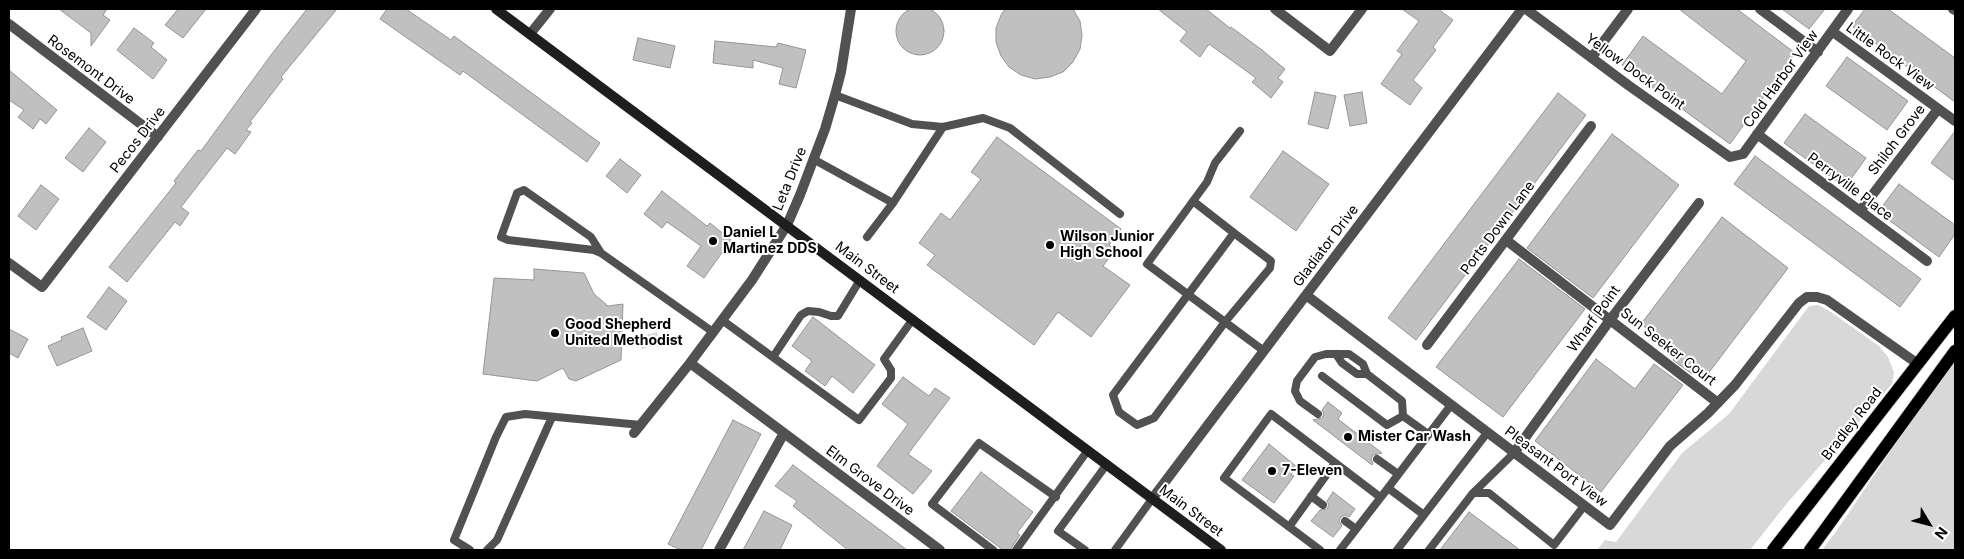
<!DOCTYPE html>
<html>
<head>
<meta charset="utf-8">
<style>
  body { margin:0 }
  #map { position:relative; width:1964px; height:559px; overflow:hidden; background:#fff; font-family:Inter,sans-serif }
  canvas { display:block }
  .frame { position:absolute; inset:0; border:10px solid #000; pointer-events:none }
  .north { position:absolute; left:1904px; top:499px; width:50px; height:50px; -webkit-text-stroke:4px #fff; paint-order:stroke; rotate:127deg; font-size:14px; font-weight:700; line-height:20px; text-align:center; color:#000 }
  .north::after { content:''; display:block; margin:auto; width:18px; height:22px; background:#000; clip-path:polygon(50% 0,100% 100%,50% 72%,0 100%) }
</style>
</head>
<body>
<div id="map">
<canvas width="1964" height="559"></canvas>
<div class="frame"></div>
<div class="north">N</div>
</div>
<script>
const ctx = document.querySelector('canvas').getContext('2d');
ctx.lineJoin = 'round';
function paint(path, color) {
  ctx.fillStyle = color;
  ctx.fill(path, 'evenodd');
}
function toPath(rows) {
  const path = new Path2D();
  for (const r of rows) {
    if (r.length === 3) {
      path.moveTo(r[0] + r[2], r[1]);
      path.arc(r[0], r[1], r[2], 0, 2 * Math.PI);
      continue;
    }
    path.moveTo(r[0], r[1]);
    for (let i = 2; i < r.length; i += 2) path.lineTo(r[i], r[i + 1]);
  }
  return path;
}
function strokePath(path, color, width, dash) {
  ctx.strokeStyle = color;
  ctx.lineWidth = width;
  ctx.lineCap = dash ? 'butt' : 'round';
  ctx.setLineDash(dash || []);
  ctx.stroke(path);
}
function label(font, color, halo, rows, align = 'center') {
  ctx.font = font + ' Inter,sans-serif';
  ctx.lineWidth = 4;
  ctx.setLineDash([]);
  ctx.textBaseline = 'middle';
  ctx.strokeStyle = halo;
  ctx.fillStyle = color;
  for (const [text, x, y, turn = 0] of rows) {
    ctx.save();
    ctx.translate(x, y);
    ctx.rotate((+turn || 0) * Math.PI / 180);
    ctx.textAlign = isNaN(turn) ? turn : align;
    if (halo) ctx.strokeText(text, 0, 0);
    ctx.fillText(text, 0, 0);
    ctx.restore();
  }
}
const green = toPath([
  [1818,305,1828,310,1879,346,1888,357,1894,372,1892,384,1788,502,1750,550,1597,550,1605,540,1616,542,1682,453,1729,414,1809,306],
  [657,332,660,343,642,349,639,337],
  [1955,356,1955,550,1822,550,1835,533]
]);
const building = toPath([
  [920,31,24],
  [59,9,107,9,103,15,110,20,91,46,91,33,59,9],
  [178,9,206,9,183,38,165,25,178,9],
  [307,9,337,9,281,77,283,79,250,122,252,123,246,130,251,132,235,154,227,148,181,207,189,213,180,226,175,222,127,282,109,267,176,183,174,181,198,150,201,151,271,55,307,9],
  [387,9,406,9,451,40,454,36,600,143,587,162,463,71,460,75,380,19,387,9],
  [1005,9,1073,9,1080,21,1082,35,1080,49,1073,62,1063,72,1050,77,1035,79,1021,75,1009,67,1001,56,996,42,996,28,1001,15,1005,9],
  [1158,9,1206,9,1230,28,1231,27,1262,50,1285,69,1278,78,1283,82,1271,98,1252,82,1256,78,1209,44,1200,57,1180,41,1187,32,1158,9],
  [1402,9,1438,9,1453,20,1433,47,1436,50,1413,80,1422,88,1410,105,1381,84,1402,54,1397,51,1419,21,1402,9],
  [1679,9,1737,9,1795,53,1730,144,1622,65,1643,36,1722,94,1746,61,1679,9],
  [1782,9,1825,9,1809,29,1782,9],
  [1865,9,1888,9,1955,58,1955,102,1852,26,1865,9],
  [134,28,154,43,151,47,167,60,153,79,117,50,134,28],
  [638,38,675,46,670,68,633,60,638,38],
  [715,41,776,47,778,43,806,50,796,88,779,84,783,68,753,60,753,68,713,63,715,41],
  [1847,57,1908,101,1887,130,1826,86,1847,57],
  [9,70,57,110,46,124,40,119,33,129,18,117,24,110,9,100,9,70],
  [1315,92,1336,96,1328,129,1308,124,1315,92],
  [1362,92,1367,123,1350,126,1344,95,1362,92],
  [1558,93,1586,115,1416,340,1388,318,1558,93],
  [1805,114,1866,158,1845,187,1784,143,1805,114],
  [89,128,106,142,83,172,65,158,89,128],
  [1955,131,1955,181,1931,163,1955,131],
  [1612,134,1679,185,1593,298,1527,248,1612,134],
  [997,137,1121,229,1109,245,1115,250,1103,266,1130,285,1091,337,1058,312,1034,345,927,265,935,255,919,243,941,213,950,220,981,179,971,172,997,137],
  [1283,151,1329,184,1296,231,1250,197,1283,151],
  [1755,156,1921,279,1900,307,1734,184,1755,156],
  [620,159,641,175,627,193,606,176,620,159],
  [1899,184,1955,225,1955,234,1939,257,1878,212,1899,184],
  [41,185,59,199,36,230,18,216,41,185],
  [662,191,707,226,710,223,731,240,704,278,687,266,701,246,667,222,662,228,644,214,662,191],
  [1722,217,1788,268,1707,375,1697,367,1692,374,1673,360,1679,353,1641,324,1722,217],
  [1519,259,1585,309,1503,417,1436,367,1519,259],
  [534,269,584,273,594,294,608,306,623,304,621,360,576,381,569,379,563,368,537,381,483,374,494,278,534,280,534,269],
  [109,287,127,301,106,330,87,317,109,287],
  [813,317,875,365,853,393,832,376,825,386,805,371,812,361,792,346,813,317],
  [83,328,92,351,57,366,48,346,62,340,61,337,83,328],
  [9,329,28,339,18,358,9,353,9,329],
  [1596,359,1635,389,1654,364,1683,385,1601,492,1535,441,1596,359],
  [903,377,929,396,935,388,950,398,908,454,932,471,913,494,877,466,908,424,882,404,903,377],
  [1328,402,1342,413,1338,419,1382,453,1373,455,1371,459,1373,463,1372,465,1313,420,1322,418,1324,414,1322,410,1328,402],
  [733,420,761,434,701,550,681,550,668,544,733,420],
  [1269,444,1297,467,1291,475,1294,476,1274,503,1242,480,1269,444],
  [793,465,907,550,848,550,793,506,797,501,775,486,793,465],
  [981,472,1033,512,1017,533,1020,535,1010,550,1003,550,951,511,981,472],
  [1333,492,1355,509,1349,517,1345,515,1341,517,1339,521,1342,526,1333,537,1311,521,1320,510,1327,509,1329,505,1327,501,1333,492],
  [764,511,792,525,780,550,743,550,764,511],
  [1469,512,1520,550,1440,550,1469,512]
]);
const service = toPath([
  [835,95,912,124,943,127,983,118,1010,128,1120,214],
  [1240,131,1215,163,1207,182,1147,264,1264,351],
  [813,159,893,203,867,237],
  [1193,201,1234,233,1271,261,1270,268,1225,322,1154,418,1137,425,1119,412,1113,395,1234,233],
  [893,203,943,127],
  [601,253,591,237,524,190,517,193,501,237,508,240,594,250,601,253,713,332],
  [722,320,859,420,891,378,891,370,884,359,913,319],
  [1336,354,1342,363,1357,374,1367,374,1402,401,1403,416],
  [773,357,801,315,808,311,819,312,831,316,838,316,860,280],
  [1322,376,1387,425,1403,416],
  [1318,414,1300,401,1295,391,1297,381,1315,357,1326,354,1349,354,1363,364,1367,374],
  [1403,416,1428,434],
  [1377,459,1398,474],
  [1388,488,1451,405],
  [1473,493,1514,453],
  [1311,496,1323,505],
  [1345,521,1356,529],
  [1289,527,1335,463],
  [470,550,454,540,496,437,506,417,525,414,641,425],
  [487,550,497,540,552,417],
  [993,550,932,504,979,443,1056,497],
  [1016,550,1088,450],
  [1085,550,1058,531,1107,464],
  [1115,550,1152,499],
  [1320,550,1224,478,1271,414,1380,497],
  [1340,550,1388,488,1424,515],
  [1397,550,1487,433],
  [1429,550,1473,493,1489,493,1554,545,1584,506]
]);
const minor = toPath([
  [1275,9,1330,51,1362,9],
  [1526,9,1628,85,1730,157,1743,154,1848,9],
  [1760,9,1818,52],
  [1953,9,1955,10],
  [9,24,158,137],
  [1833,32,1955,121],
  [530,34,550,9],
  [1592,57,1628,9],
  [1757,134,1927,261],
  [1860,211,1938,109],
  [1506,240,1718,403],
  [9,263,42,287,256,9],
  [1306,295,1610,525,1670,446,1708,413,1735,385,1799,303,1807,297,1817,297,1827,300,1918,364],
  [1427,345,1591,126],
  [690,363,784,433,719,550],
  [634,433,690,363,752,280,787,225],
  [784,433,940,550],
  [1514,453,1610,320,1699,203],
  [1152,499,1522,9]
]);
const tertiary = toPath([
  [787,225,800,195,825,129,835,95,841,72,851,9]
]);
const secondary = toPath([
  [496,9,1221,550]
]);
const primary = toPath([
  [1773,550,1955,316],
  [1810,550,1955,351]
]);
const markers = [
  [713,241,5,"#000"],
  [1050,245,5,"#000"],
  [555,333,5,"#000"],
  [1348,437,5,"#000"],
  [1272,471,5,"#000"]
];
const streetNames = [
  ["Little Rock View",1890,57,36],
  ["Rosemont Drive",91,70,37],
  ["Yellow Dock Point",1635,72,36],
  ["Cold Harbor View",1781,79,-54],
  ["Pecos Drive",138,140,-52],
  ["Shiloh Grove",1897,140,-53],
  ["Leta Drive",790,179,-68],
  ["Perryville Place",1850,187,37],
  ["Ports Down Lane",1498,228,-53],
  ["Gladiator Drive",1326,246,-53],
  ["Main Street",867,268,37],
  ["Wharf Point",1594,319,-54],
  ["Sun Seeker Court",1668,347,38],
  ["Bradley Road",1852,424,-52],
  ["Pleasant Port View",1556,467,37],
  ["Elm Grove Drive",870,481,37],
  ["Main Street",1191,511,37]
];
const poiNames = [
  ["Daniel L",723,233],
  ["Martinez DDS",723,249],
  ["Wilson Junior",1060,237],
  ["High School",1060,253],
  ["Good Shepherd",565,325],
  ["United Methodist",565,341],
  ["Mister Car Wash",1358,437],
  ["7-Eleven",1282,471]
];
paint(green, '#d8d8d8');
paint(building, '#c0c0c0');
strokePath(building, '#959595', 1);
strokePath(primary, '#dbdbdb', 14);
strokePath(service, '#515151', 8);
strokePath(minor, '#515151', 10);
strokePath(tertiary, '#515151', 10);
strokePath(secondary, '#1e1e1e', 10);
strokePath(primary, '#000', 12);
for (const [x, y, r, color] of markers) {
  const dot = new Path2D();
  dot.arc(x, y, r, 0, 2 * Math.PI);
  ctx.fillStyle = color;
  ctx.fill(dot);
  strokePath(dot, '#fff', 2);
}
label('14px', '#000', '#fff', streetNames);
label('bold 14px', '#000', '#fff', poiNames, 'left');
</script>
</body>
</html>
